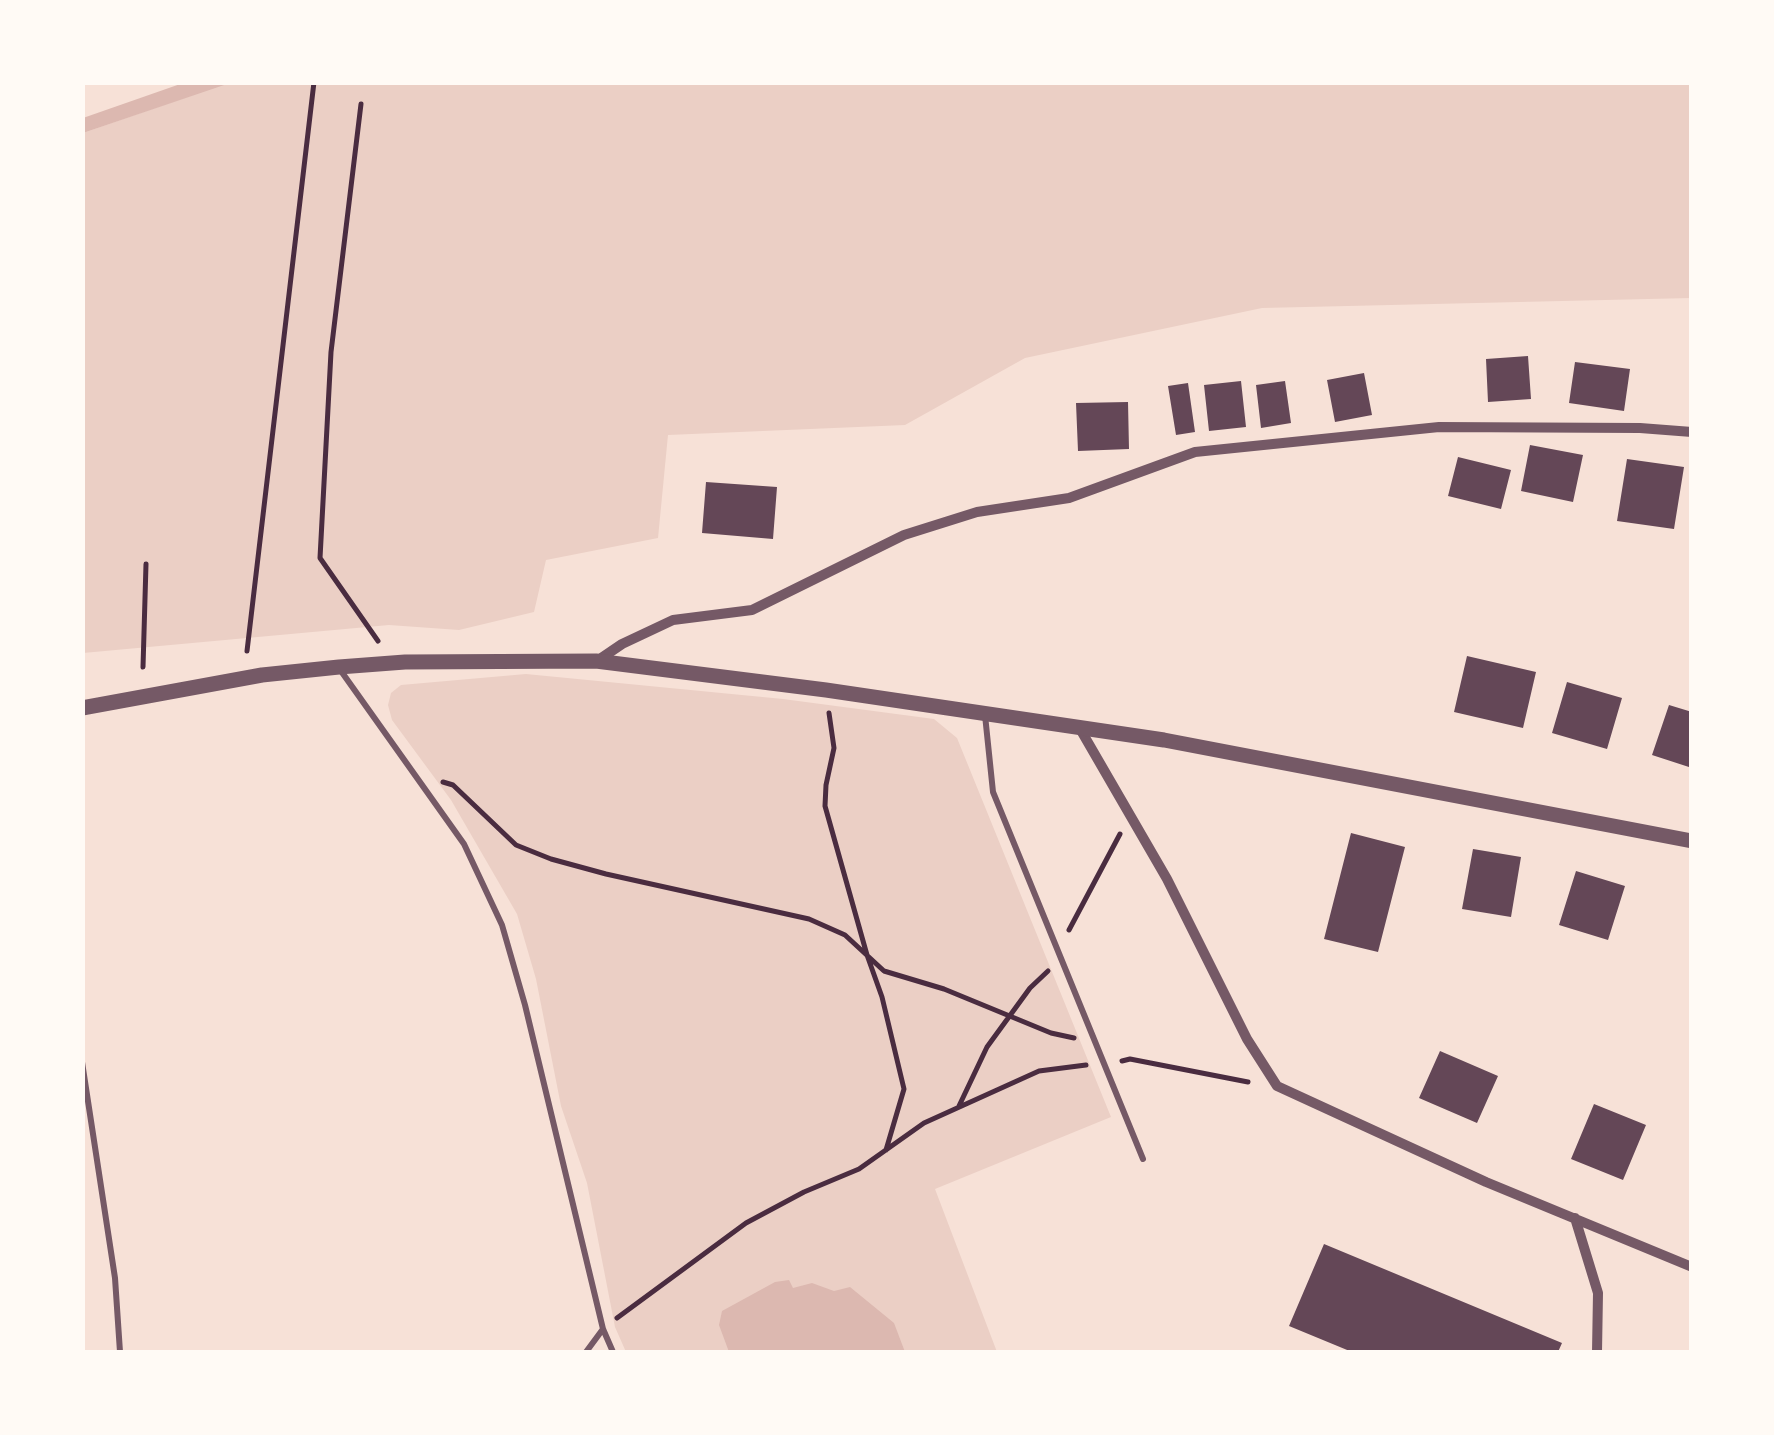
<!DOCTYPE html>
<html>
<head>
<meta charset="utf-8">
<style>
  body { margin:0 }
  #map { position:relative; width:1774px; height:1435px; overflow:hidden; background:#f7e1d7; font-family:"PT Sans Narrow",sans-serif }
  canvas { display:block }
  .frame { position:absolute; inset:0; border:85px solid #fffaf5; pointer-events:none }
</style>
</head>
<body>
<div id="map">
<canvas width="1774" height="1435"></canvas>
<div class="frame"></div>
</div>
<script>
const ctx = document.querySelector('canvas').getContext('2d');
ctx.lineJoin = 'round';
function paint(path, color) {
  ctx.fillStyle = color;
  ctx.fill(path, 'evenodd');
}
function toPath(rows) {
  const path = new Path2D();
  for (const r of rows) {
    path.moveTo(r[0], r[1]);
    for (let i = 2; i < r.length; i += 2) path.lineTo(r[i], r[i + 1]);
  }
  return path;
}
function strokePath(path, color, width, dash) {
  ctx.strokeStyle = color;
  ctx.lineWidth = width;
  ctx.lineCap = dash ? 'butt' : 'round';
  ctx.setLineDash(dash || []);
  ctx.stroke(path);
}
const green = toPath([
  [230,82,1691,83,1691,298,1262,308,1025,358,905,425,668,435,658,538,546,560,534,612,459,630,389,625,83,653,83,133],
  [526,674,783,699,934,719,957,738,1111,1117,935,1189,997,1352,626,1352,615,1327,587,1183,561,1106,536,979,517,914,451,800,392,720,388,705,391,693,401,685]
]);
const water = toPath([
  [186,82,230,83,83,133,83,118],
  [789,1280,793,1288,812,1283,834,1291,850,1287,894,1323,905,1352,729,1352,719,1325,722,1311,775,1282]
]);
const building = toPath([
  [1528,356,1531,399,1488,402,1486,359],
  [1575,362,1630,369,1624,411,1569,403],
  [1364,373,1372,415,1335,422,1327,380],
  [1241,381,1246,427,1209,431,1204,385],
  [1285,381,1291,423,1261,428,1256,385],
  [1188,383,1195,432,1176,435,1168,386],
  [1128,402,1129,449,1078,451,1076,403],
  [1530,445,1583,455,1573,502,1521,491],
  [1458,457,1511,470,1501,509,1448,496],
  [1627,459,1684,467,1674,529,1617,521],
  [706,482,777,487,773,539,702,533],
  [1467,656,1536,672,1523,728,1454,712],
  [1567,682,1622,698,1607,749,1552,733],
  [1669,705,1692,712,1692,768,1652,755],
  [1351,833,1405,847,1378,952,1324,939],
  [1473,849,1521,857,1511,917,1462,909],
  [1576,871,1625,886,1608,940,1559,925],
  [1440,1051,1498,1076,1477,1123,1419,1098],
  [1594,1104,1646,1125,1623,1180,1571,1159],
  [1324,1244,1562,1343,1558,1352,1352,1352,1289,1326]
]);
const path = toPath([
  [361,104,331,352,320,558,378,641],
  [247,651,314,82],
  [143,667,146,564],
  [829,713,834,748,826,785,825,806,867,955,882,997,904,1089,886,1150],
  [443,782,453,785,516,845,551,859,606,874,809,919,845,935,884,971,944,989,1051,1033,1074,1038],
  [1069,930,1120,834],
  [1122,1061,1130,1059,1248,1082],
  [959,1106,987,1047,1030,988,1048,971],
  [617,1318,746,1223,804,1192,859,1169,924,1123,1039,1071,1086,1065]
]);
const service = toPath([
  [341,671,464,844,502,925,525,1005,603,1329,613,1352],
  [985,715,993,792,1143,1159],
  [82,1062,115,1278,120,1352],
  [586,1352,603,1329]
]);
const minor = toPath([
  [597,661,622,644,673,620,752,610,904,535,977,512,1069,498,1195,452,1439,427,1640,428,1692,432],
  [1079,727,1167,879,1247,1039,1277,1086,1486,1182,1692,1267],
  [1575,1218,1598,1293,1597,1352]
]);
const tertiary = toPath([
  [82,708,262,675,339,667,405,662,596,661,826,690,1164,740,1692,841]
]);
paint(green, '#ebcfc5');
paint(water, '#dcb8b0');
paint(building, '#644757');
strokePath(path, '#4a2c40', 5);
strokePath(service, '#755966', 6);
strokePath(minor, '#755966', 10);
strokePath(tertiary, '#755966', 15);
</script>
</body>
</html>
